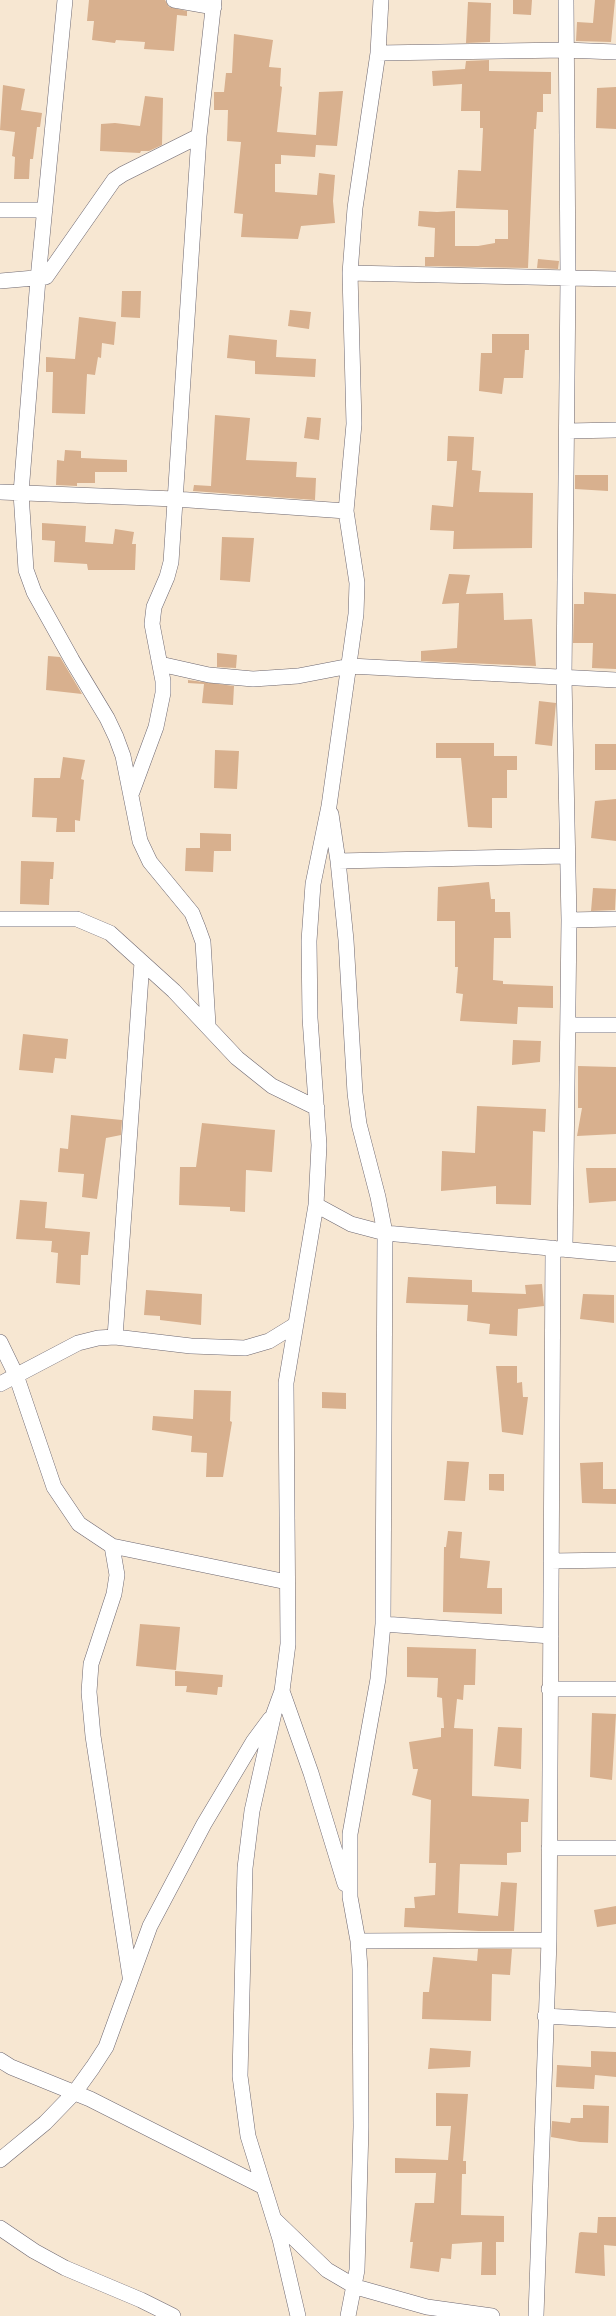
<!DOCTYPE html>
<html>
<head>
<meta charset="utf-8">
<style>
  body { margin:0 }
  canvas { display:block; background:#f7e7d2 }
</style>
</head>
<body>
<canvas width="616" height="2316"></canvas>
<script>
const ctx = document.querySelector('canvas').getContext('2d');
ctx.lineJoin = 'round';
function paint(path, color) {
  ctx.fillStyle = color;
  ctx.fill(path, 'evenodd');
}
function toPath(rows) {
  const path = new Path2D();
  for (const r of rows) {
    path.moveTo(r[0], r[1]);
    for (let i = 2; i < r.length; i += 2) path.lineTo(r[i], r[i + 1]);
  }
  return path;
}
function strokePath(path, color, width, dash) {
  ctx.strokeStyle = color;
  ctx.lineWidth = width;
  ctx.lineCap = dash ? 'butt' : 'round';
  ctx.setLineDash(dash || []);
  ctx.stroke(path);
}
const building = toPath([
  [89,0,165,0,169,7,187,11,187,16,177,15,174,51,144,49,145,42,116,40,115,43,92,40,94,21,87,21],
  [513,0,532,0,531,15,513,14],
  [595,0,615,0,611,42,576,41,577,22,593,23],
  [468,2,491,3,490,42,466,43],
  [234,34,273,40,269,67,281,68,280,86,282,87,277,132,316,135,319,92,343,91,337,146,316,145,315,157,281,155,281,164,275,164,275,192,317,195,319,173,335,175,333,201,335,223,301,226,298,239,241,237,243,214,234,213,241,142,227,141,228,110,214,110,214,92,224,92,226,73,232,73],
  [489,60,489,71,551,72,551,94,543,94,543,112,537,112,536,129,534,129,528,268,425,266,425,257,434,257,435,228,418,226,419,211,437,212,455,211,455,246,478,246,495,243,495,239,508,239,508,210,456,208,458,170,481,171,483,128,480,128,480,111,461,111,462,84,433,86,432,71,465,69,466,61],
  [3,85,25,89,21,110,42,113,40,127,37,127,33,159,30,159,29,179,14,179,15,157,12,156,15,132,0,130],
  [616,87,616,129,596,128,597,88],
  [145,96,163,98,162,145,149,151,141,151,140,153,100,151,101,124,115,123,140,126],
  [538,259,559,261,558,269,537,268],
  [122,291,141,291,140,318,121,317],
  [290,310,311,312,309,329,288,326],
  [79,317,116,322,114,345,102,343,101,358,98,357,95,375,87,374,85,414,52,413,53,372,46,372,46,357,75,359],
  [492,334,529,334,529,350,525,350,523,378,504,378,502,394,479,391,481,353,492,353],
  [229,335,277,340,276,357,316,359,315,377,255,374,255,361,227,358],
  [215,415,250,418,246,460,297,462,296,477,316,478,315,500,193,491,194,485,211,486],
  [307,417,321,418,319,440,304,438],
  [448,436,474,437,472,470,481,471,479,492,533,493,532,548,453,549,454,531,430,530,432,505,453,507,457,461,447,461],
  [65,450,81,451,81,458,127,460,127,472,95,472,95,483,77,483,77,486,56,485,57,460,64,461],
  [575,475,608,475,608,491,575,489],
  [42,523,86,526,85,542,113,544,115,529,134,532,132,544,136,544,135,570,88,570,87,564,54,562,55,541,42,540],
  [222,537,254,538,250,582,220,580],
  [449,574,470,575,466,594,503,593,504,620,532,619,536,666,421,661,421,651,457,648,459,603,442,604],
  [584,592,616,594,616,669,592,668,593,643,573,643,574,604,584,604],
  [217,653,237,655,236,668,217,667],
  [48,656,60,657,82,694,46,690],
  [188,680,234,686,233,705,202,703,204,684,188,683],
  [539,701,556,703,552,746,535,744],
  [436,743,494,743,494,756,517,756,517,770,507,770,507,798,492,798,492,828,468,827,461,758,436,758],
  [595,744,616,744,616,770,595,770],
  [215,750,239,751,237,789,214,788],
  [63,757,85,760,81,779,84,780,80,821,75,820,75,832,56,832,57,818,32,817,34,778,60,778],
  [616,799,616,841,591,838,595,801],
  [200,833,231,834,231,851,214,851,213,872,185,871,186,848,200,848],
  [21,861,54,862,53,879,50,879,49,905,20,904],
  [489,882,491,899,495,899,495,912,510,912,511,938,494,938,493,980,503,981,503,984,553,986,553,1008,518,1007,517,1024,460,1021,463,994,456,993,458,967,455,967,455,921,437,921,438,887],
  [593,888,616,889,615,910,591,911],
  [23,1034,68,1039,66,1059,55,1058,53,1073,19,1070],
  [513,1040,541,1041,540,1062,512,1065],
  [578,1066,616,1067,616,1134,577,1136,582,1108,578,1108],
  [477,1106,546,1109,545,1132,533,1131,531,1205,496,1204,496,1186,441,1191,442,1151,475,1153],
  [71,1115,122,1120,121,1135,106,1138,97,1199,82,1197,84,1174,58,1172,60,1148,68,1149],
  [202,1123,275,1130,272,1172,246,1170,245,1212,230,1211,230,1207,179,1205,180,1167,196,1167],
  [586,1168,616,1168,616,1201,589,1203],
  [20,1200,47,1202,45,1228,90,1232,88,1255,81,1255,80,1285,56,1283,58,1253,51,1252,52,1241,16,1239],
  [408,1277,472,1280,472,1292,526,1294,525,1285,542,1284,544,1306,518,1309,517,1336,489,1334,490,1324,467,1321,468,1305,406,1303],
  [146,1290,202,1294,201,1325,160,1320,160,1316,144,1315],
  [583,1294,614,1295,614,1323,580,1319],
  [496,1366,517,1366,517,1383,522,1382,523,1397,528,1397,523,1435,502,1432],
  [194,1390,231,1391,230,1421,232,1422,223,1477,206,1477,207,1453,191,1452,192,1436,152,1430,153,1416,193,1419],
  [322,1392,346,1393,346,1409,322,1408],
  [447,1461,469,1462,465,1501,444,1500],
  [603,1462,603,1489,616,1489,616,1504,582,1503,580,1463],
  [489,1474,504,1474,504,1491,489,1490],
  [448,1531,462,1532,460,1558,490,1561,487,1588,502,1588,502,1614,443,1612,444,1547,446,1547],
  [140,1624,180,1627,176,1670,136,1666],
  [407,1647,476,1649,475,1685,464,1685,463,1700,457,1699,454,1728,473,1729,472,1796,529,1799,528,1822,521,1822,521,1852,507,1853,507,1865,460,1864,458,1913,498,1916,501,1882,517,1883,514,1931,479,1931,404,1927,405,1908,415,1908,414,1897,435,1895,436,1863,429,1863,431,1800,412,1795,418,1769,413,1769,409,1742,441,1737,441,1728,444,1728,442,1698,437,1697,438,1678,407,1677],
  [175,1671,223,1675,222,1687,218,1687,217,1695,186,1692,187,1686,175,1686],
  [592,1713,616,1714,612,1780,590,1777],
  [498,1727,522,1728,521,1769,494,1766],
  [616,1906,616,1924,597,1927,594,1910],
  [478,1949,512,1949,510,1975,492,1974,491,2021,422,2019,423,1992,429,1992,433,1957,477,1961],
  [430,2048,471,2051,470,2067,428,2069],
  [591,2051,616,2052,616,2077,595,2075,594,2089,556,2087,557,2065,591,2067],
  [436,2093,468,2094,463,2161,466,2161,466,2174,462,2174,461,2215,504,2216,504,2242,496,2242,496,2275,481,2275,482,2242,452,2244,451,2259,441,2258,439,2272,410,2268,413,2242,410,2242,415,2203,434,2203,436,2173,395,2173,395,2158,448,2160,451,2126,436,2126],
  [583,2105,609,2106,608,2143,580,2142,551,2137,552,2121,570,2123,571,2118,583,2118],
  [598,2217,616,2217,616,2246,604,2245,605,2276,575,2273,579,2233,581,2232,597,2233]
]);
const street = toPath([
  [65,0,38,279,21,493,26,570,34,592,72,660,107,718,116,737,123,756,140,841,150,862,192,913,198,928,203,942,208,1025],
  [174,0,214,7],
  [378,53,565,50,616,52],
  [0,210,45,210],
  [350,273,616,279],
  [0,281,46,277,114,180,123,174,199,136],
  [568,431,616,430],
  [0,492,175,499,346,511],
  [160,664,209,675,253,679,298,676,350,666,616,680],
  [132,792,156,727,163,693,163,681,152,624,154,607,167,577,171,562,199,136,214,0],
  [331,814,338,861,346,940,355,1093,359,1124,378,1197,385,1233,383,1624,378,1679,350,1834,350,1897,358,1941,360,1969,361,2127,357,2270,348,2316],
  [338,861,566,856],
  [0,919,77,919,110,933,174,991,237,1058,272,1086,317,1108],
  [569,920,616,919],
  [568,1025,616,1025],
  [316,1205,351,1224,385,1233,616,1254],
  [565,1248,569,920,564,678,568,277,566,0],
  [115,1337,142,962],
  [0,1342,16,1375,54,1487,79,1524,112,1546,287,1582],
  [0,1384,78,1343,98,1338,115,1337,191,1346,245,1348,269,1341,295,1325],
  [112,1546,117,1575,114,1594,91,1664,89,1692,93,1736,130,1976],
  [551,1561,616,1560],
  [383,1624,551,1636],
  [549,1689,616,1689],
  [282,1691,311,1773,345,1884],
  [549,1848,616,1848],
  [358,1941,549,1940],
  [545,2016,616,2020],
  [0,2060,11,2067,90,2099,264,2187],
  [0,2160,45,2123,75,2092,93,2067,106,2047,150,1926,204,1824,253,1742,270,1719],
  [275,2220,327,2270,356,2287,427,2307,492,2316],
  [0,2228,34,2251,65,2268,141,2300,173,2316],
  [298,2316,280,2239,248,2136,240,2076,245,1868,252,1811,274,1713,282,1691,288,1644,286,1383,316,1205,319,1145,310,1018,309,941,313,884,329,806,356,614,357,583,346,511,354,424,350,273,355,208,378,53,381,0],
  [536,2316,549,1940,553,1248]
]);
paint(building, '#d8b08e');
strokePath(street, '#6d6770', 16);
strokePath(street, '#fff', 15);
</script>
</body>
</html>
